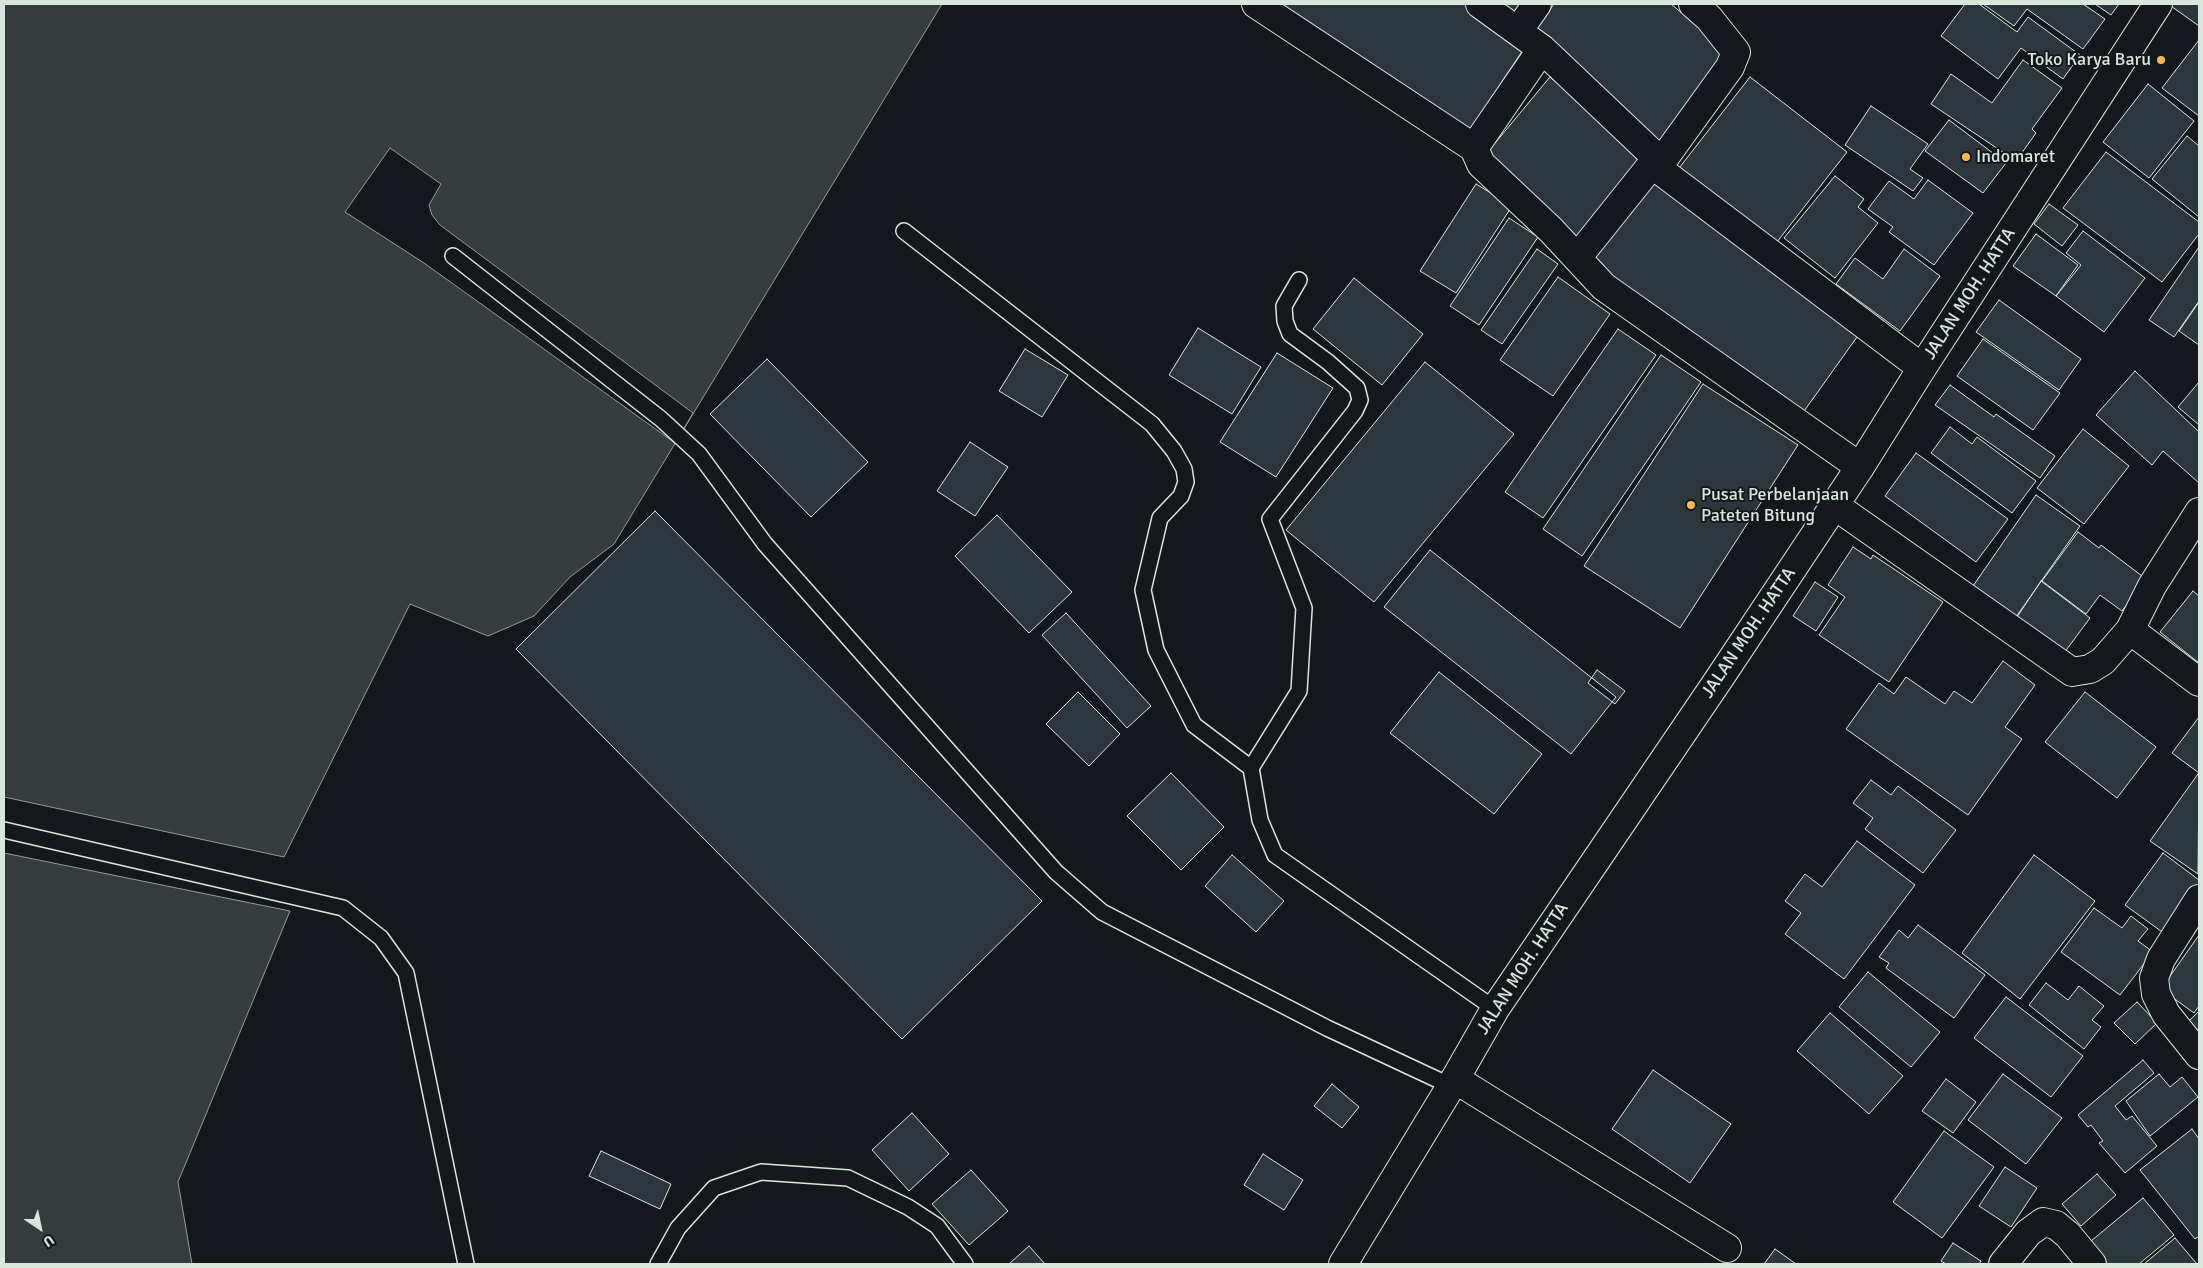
<!DOCTYPE html>
<html>
<head>
<meta charset="utf-8">
<style>
  body { margin:0 }
  #map { position:relative; width:2203px; height:1268px; overflow:hidden; background:#14181c; font-family:Signika,sans-serif }
  canvas { display:block }
  .frame { position:absolute; inset:0; border:5px solid #d8e6dc; pointer-events:none }
  .north { position:absolute; left:15px; top:1203px; width:50px; height:50px; -webkit-text-stroke:4px #14181c; paint-order:stroke; rotate:146deg; font-size:14px; font-weight:700; line-height:20px; text-align:center; color:#d8e6dc }
  .north::after { content:''; display:block; margin:auto; width:18px; height:22px; background:#d8e6dc; clip-path:polygon(50% 0,100% 100%,50% 72%,0 100%) }
</style>
</head>
<body>
<div id="map">
<canvas width="2203" height="1268"></canvas>
<div class="frame"></div>
<div class="north">U</div>
</div>
<script>
const ctx = document.querySelector('canvas').getContext('2d');
ctx.lineJoin = 'round';
function paint(path, color) {
  ctx.fillStyle = color;
  ctx.fill(path, 'evenodd');
}
function toPath(rows) {
  const path = new Path2D();
  for (const r of rows) {
    path.moveTo(r[0], r[1]);
    for (let i = 2; i < r.length; i += 2) path.lineTo(r[i], r[i + 1]);
  }
  return path;
}
function strokePath(path, color, width, dash) {
  ctx.strokeStyle = color;
  ctx.lineWidth = width;
  ctx.lineCap = dash ? 'butt' : 'round';
  ctx.setLineDash(dash || []);
  ctx.stroke(path);
}
function label(font, color, halo, rows, align = 'center') {
  ctx.font = font + ' Signika,sans-serif';
  ctx.lineWidth = 4;
  ctx.setLineDash([]);
  ctx.textBaseline = 'middle';
  ctx.strokeStyle = halo;
  ctx.fillStyle = color;
  for (const [text, x, y, turn = 0] of rows) {
    ctx.save();
    ctx.translate(x, y);
    ctx.rotate((+turn || 0) * Math.PI / 180);
    ctx.textAlign = isNaN(turn) ? turn : align;
    if (halo) ctx.strokeText(text, 0, 0);
    ctx.fillText(text, 0, 0);
    ctx.restore();
  }
}
const water = toPath([
  [4,4,942,4,614,544,570,577,534,616,488,636,410,604,284,857,4,797,4,4],
  [4,853,290,911,178,1182,192,1264,4,1264,4,853]
]);
const pier = toPath([
  [390,148,441,184,429,205,432,215,440,225,693,413,675,443,424,263,345,212,390,148]
]);
const building = toPath([
  [1265,4,1467,4,1527,44,1465,137,1265,4],
  [1504,4,1526,4,1518,14,1504,4],
  [1554,4,1671,4,1731,54,1659,152,1535,30,1554,4],
  [1965,4,1979,4,2017,32,2028,17,2080,55,2063,79,2021,48,1998,79,1941,36,1965,4],
  [1983,4,2083,4,2105,19,2083,49,2027,9,2014,26,1983,4],
  [2095,4,2119,4,2111,15,2095,4],
  [2168,4,2199,4,2199,26,2168,4],
  [2199,40,2199,116,2162,88,2199,40],
  [2023,60,2062,88,2032,129,2036,133,2016,161,1931,104,1951,74,1992,103,2023,60],
  [1550,77,1652,159,1583,242,1481,160,1550,77],
  [1750,77,1847,152,1773,247,1676,172,1750,77],
  [2148,84,2194,121,2149,178,2103,142,2148,84],
  [1871,106,1928,144,1910,169,1923,178,1913,191,1845,145,1871,106],
  [1949,120,2006,163,1983,193,1925,151,1949,120],
  [2187,136,2199,146,2199,217,2152,179,2187,136],
  [2106,152,2199,222,2199,234,2162,282,2063,208,2106,152],
  [1835,176,1864,199,1858,207,1878,223,1835,278,1784,238,1835,176],
  [1648,177,1862,330,1802,414,1589,260,1648,177],
  [1928,180,1973,213,1934,265,1889,232,1893,227,1868,209,1889,181,1914,199,1928,180],
  [1476,184,1512,206,1456,293,1420,271,1476,184],
  [2049,204,2078,225,2062,246,2034,224,2049,204],
  [1509,218,1538,237,1479,325,1450,306,1509,218],
  [2083,231,2145,278,2104,332,2056,296,2081,265,2066,253,2083,231],
  [2036,234,2078,265,2056,296,2013,266,2036,234],
  [2199,247,2199,301,2174,337,2149,320,2199,247],
  [1537,249,1558,264,1502,344,1481,330,1537,249],
  [1904,249,1940,276,1900,331,1836,284,1855,258,1883,279,1904,249],
  [1558,277,1610,314,1553,396,1500,360,1558,277],
  [1354,278,1423,334,1382,385,1313,329,1354,278],
  [1999,300,2081,359,2059,390,1976,332,1999,300],
  [2199,302,2199,345,2179,331,2199,302],
  [1198,328,1261,367,1232,414,1169,375,1198,328],
  [1618,329,1656,355,1543,518,1505,492,1618,329],
  [1983,339,2060,393,2033,430,1957,376,1983,339],
  [1025,349,1068,375,1042,417,999,391,1025,349],
  [1277,353,1333,388,1276,477,1220,442,1277,353],
  [1661,355,1701,382,1582,556,1543,529,1661,355],
  [767,359,868,462,811,517,710,414,767,359],
  [1425,362,1514,434,1374,602,1286,530,1425,362],
  [2135,371,2199,432,2199,483,2163,451,2152,465,2096,415,2135,371],
  [2199,382,2199,425,2178,407,2199,382],
  [1703,384,1798,445,1680,628,1584,566,1703,384],
  [1950,385,1994,417,1996,414,2055,456,2040,478,1935,405,1950,385],
  [1950,427,1972,444,1977,437,2036,481,2012,513,1931,453,1950,427],
  [2083,429,2129,466,2084,524,2037,488,2083,429],
  [970,442,1008,467,975,516,937,491,970,442],
  [1916,453,2008,519,1976,562,1885,496,1916,453],
  [2036,495,2080,526,2016,617,1973,586,2036,495],
  [655,511,1042,901,902,1039,516,649,655,511],
  [997,515,1072,592,1029,633,955,556,997,515],
  [2078,532,2099,548,2101,545,2146,579,2122,611,2100,595,2086,614,2042,581,2078,532],
  [1853,547,1871,559,1873,555,1943,602,1889,682,1819,635,1845,597,1828,585,1853,547],
  [1430,550,1616,697,1571,754,1384,607,1430,550],
  [2041,581,2090,618,2064,653,2017,617,2041,581],
  [1815,582,1838,597,1816,631,1793,616,1815,582],
  [2193,591,2199,596,2199,663,2160,632,2193,591],
  [1066,613,1151,706,1127,728,1042,635,1066,613],
  [2003,661,2035,685,2005,727,2022,739,1968,815,1846,729,1879,683,1894,694,1906,677,1945,704,1954,691,1972,703,2003,661],
  [1597,670,1625,691,1615,704,1588,683,1597,670],
  [1439,672,1542,754,1494,814,1390,733,1439,672],
  [1078,692,1120,734,1089,766,1046,724,1078,692],
  [2085,692,2156,747,2117,798,2045,742,2085,692],
  [2199,717,2199,773,2172,753,2199,717],
  [1171,773,1224,827,1181,870,1127,816,1171,773],
  [2198,774,2199,775,2198,874,2150,841,2198,774],
  [1871,780,1891,795,1898,786,1956,830,1923,873,1865,829,1873,818,1853,803,1871,780],
  [1857,841,1915,885,1844,979,1785,934,1801,913,1785,901,1805,874,1822,887,1857,841],
  [2163,853,2199,880,2199,886,2165,934,2125,905,2163,853],
  [1232,855,1284,901,1256,932,1205,886,1232,855],
  [2034,855,2095,901,2020,999,1962,953,2034,855],
  [2094,908,2122,928,2131,916,2148,929,2138,941,2153,952,2120,995,2061,952,2094,908],
  [1918,925,1985,975,1954,1018,1886,968,1889,963,1879,957,1899,930,1908,938,1918,925],
  [2199,935,2199,1006,2194,1013,2161,989,2199,935],
  [1868,972,1940,1032,1911,1067,1839,1007,1868,972],
  [2046,983,2068,1000,2079,986,2104,1006,2092,1020,2101,1027,2084,1049,2029,1005,2046,983],
  [2006,997,2083,1056,2051,1097,1974,1038,2006,997],
  [2137,1002,2157,1023,2135,1044,2114,1023,2137,1002],
  [2199,1011,2199,1039,2186,1024,2199,1011],
  [1830,1013,1903,1076,1869,1114,1797,1051,1830,1013],
  [2143,1060,2154,1073,2115,1106,2126,1120,2132,1116,2157,1146,2125,1173,2099,1143,2103,1141,2091,1125,2088,1127,2078,1115,2143,1060],
  [1653,1070,1731,1124,1690,1183,1612,1129,1653,1070],
  [2003,1074,2062,1118,2026,1164,1968,1120,2003,1074],
  [2159,1074,2170,1087,2182,1077,2198,1097,2150,1136,2126,1101,2159,1074],
  [1946,1079,1976,1102,1953,1133,1922,1111,1946,1079],
  [1332,1084,1359,1107,1342,1128,1314,1106,1332,1084],
  [912,1113,949,1154,909,1191,872,1150,912,1113],
  [2192,1129,2199,1139,2199,1236,2195,1239,2140,1170,2192,1129],
  [1944,1131,1994,1167,1942,1238,1893,1202,1944,1131],
  [601,1151,671,1184,660,1209,589,1176,601,1151],
  [1263,1154,1303,1180,1284,1210,1244,1185,1263,1154],
  [2005,1167,2037,1188,2011,1227,1979,1206,2005,1167],
  [971,1170,1008,1211,969,1245,932,1204,971,1170],
  [2097,1174,2116,1195,2081,1226,2062,1204,2097,1174],
  [2143,1198,2174,1235,2139,1264,2100,1264,2085,1246,2143,1198],
  [2175,1238,2197,1264,2144,1264,2175,1238],
  [1953,1243,1981,1261,1979,1264,1946,1264,1941,1261,1953,1243],
  [1029,1246,1045,1264,1009,1264,1029,1246],
  [1775,1249,1796,1264,1764,1264,1775,1249]
]);
const lane = toPath([
  [904,231,1152,424,1174,451,1184,469,1186,482,1181,496,1160,518,1143,590,1156,650,1194,725,1251,768],
  [453,256,661,419,699,454,765,544,1056,872,1102,912,1327,1028,1451,1086],
  [1299,280,1284,306,1285,321,1290,334,1328,362,1357,388,1360,400,1355,411,1270,519,1304,608,1299,691,1251,768,1260,820,1275,855,1495,1009],
  [4,830,343,908,381,938,406,973,466,1264],
  [658,1264,678,1228,714,1188,761,1172,848,1178,908,1207,937,1226,965,1264]
]);
const street = toPath([
  [1256,4,1474,148,1481,164,1551,230,1604,287,1860,467],
  [1480,4,1542,49,1657,158,1657,168],
  [1518,31,1537,4],
  [1474,148,1542,49],
  [1657,168,1922,368],
  [1657,168,1730,67,1736,52,1709,18,1693,4],
  [1577,258,1657,158],
  [1834,505,2072,672,2090,669,2103,661,2130,630,2199,682],
  [2130,630,2152,586,2199,512],
  [2199,899,2161,959,2154,978,2156,994,2166,1014,2199,1055],
  [1455,1079,1727,1248],
  [2003,1264,2028,1233,2043,1222,2056,1225,2068,1235,2092,1264]
]);
const highway = toPath([
  [1343,1264,1451,1086,1495,1009,1719,679,1860,467,1922,368,2158,4]
]);
const markers = [
  [2161,60,5,"#ffb74d"],
  [1966,157,5,"#ffb74d"],
  [1691,505,5,"#ffb74d"]
];
const poiNames = [
  ["Toko Karya Baru",2151,60,"right"],
  ["Indomaret",1976,157],
  ["Pusat Perbelanjaan",1701,495],
  ["Pateten Bitung",1701,516]
];
const streetNames = [
  ["JALAN MOH. HATTA",1970,294,-57],
  ["JALAN MOH. HATTA",1749,633,-56],
  ["JALAN MOH. HATTA",1523,969,-57]
];
paint(water, '#363b3e');
strokePath(water, '#939e99', 1);
paint(pier, '#14181c');
strokePath(pier, '#939e99', 1);
paint(building, '#2c363c');
strokePath(building, '#d8e6dc', 1);
strokePath(lane, '#d8e6dc', 18);
strokePath(street, '#d8e6dc', 30);
strokePath(highway, '#d8e6dc', 30);
strokePath(lane, '#14181c', 15);
strokePath(street, '#14181c', 28);
strokePath(highway, '#14181c', 28);
for (const [x, y, r, color] of markers) {
  const dot = new Path2D();
  dot.arc(x, y, r, 0, 2 * Math.PI);
  ctx.fillStyle = color;
  ctx.fill(dot);
  strokePath(dot, '#14181c', 2);
}
label('18px', '#d8e6dc', '#14181c', poiNames, 'left');
label('18px', '#d8e6dc', '#14181c', streetNames);
</script>
</body>
</html>
